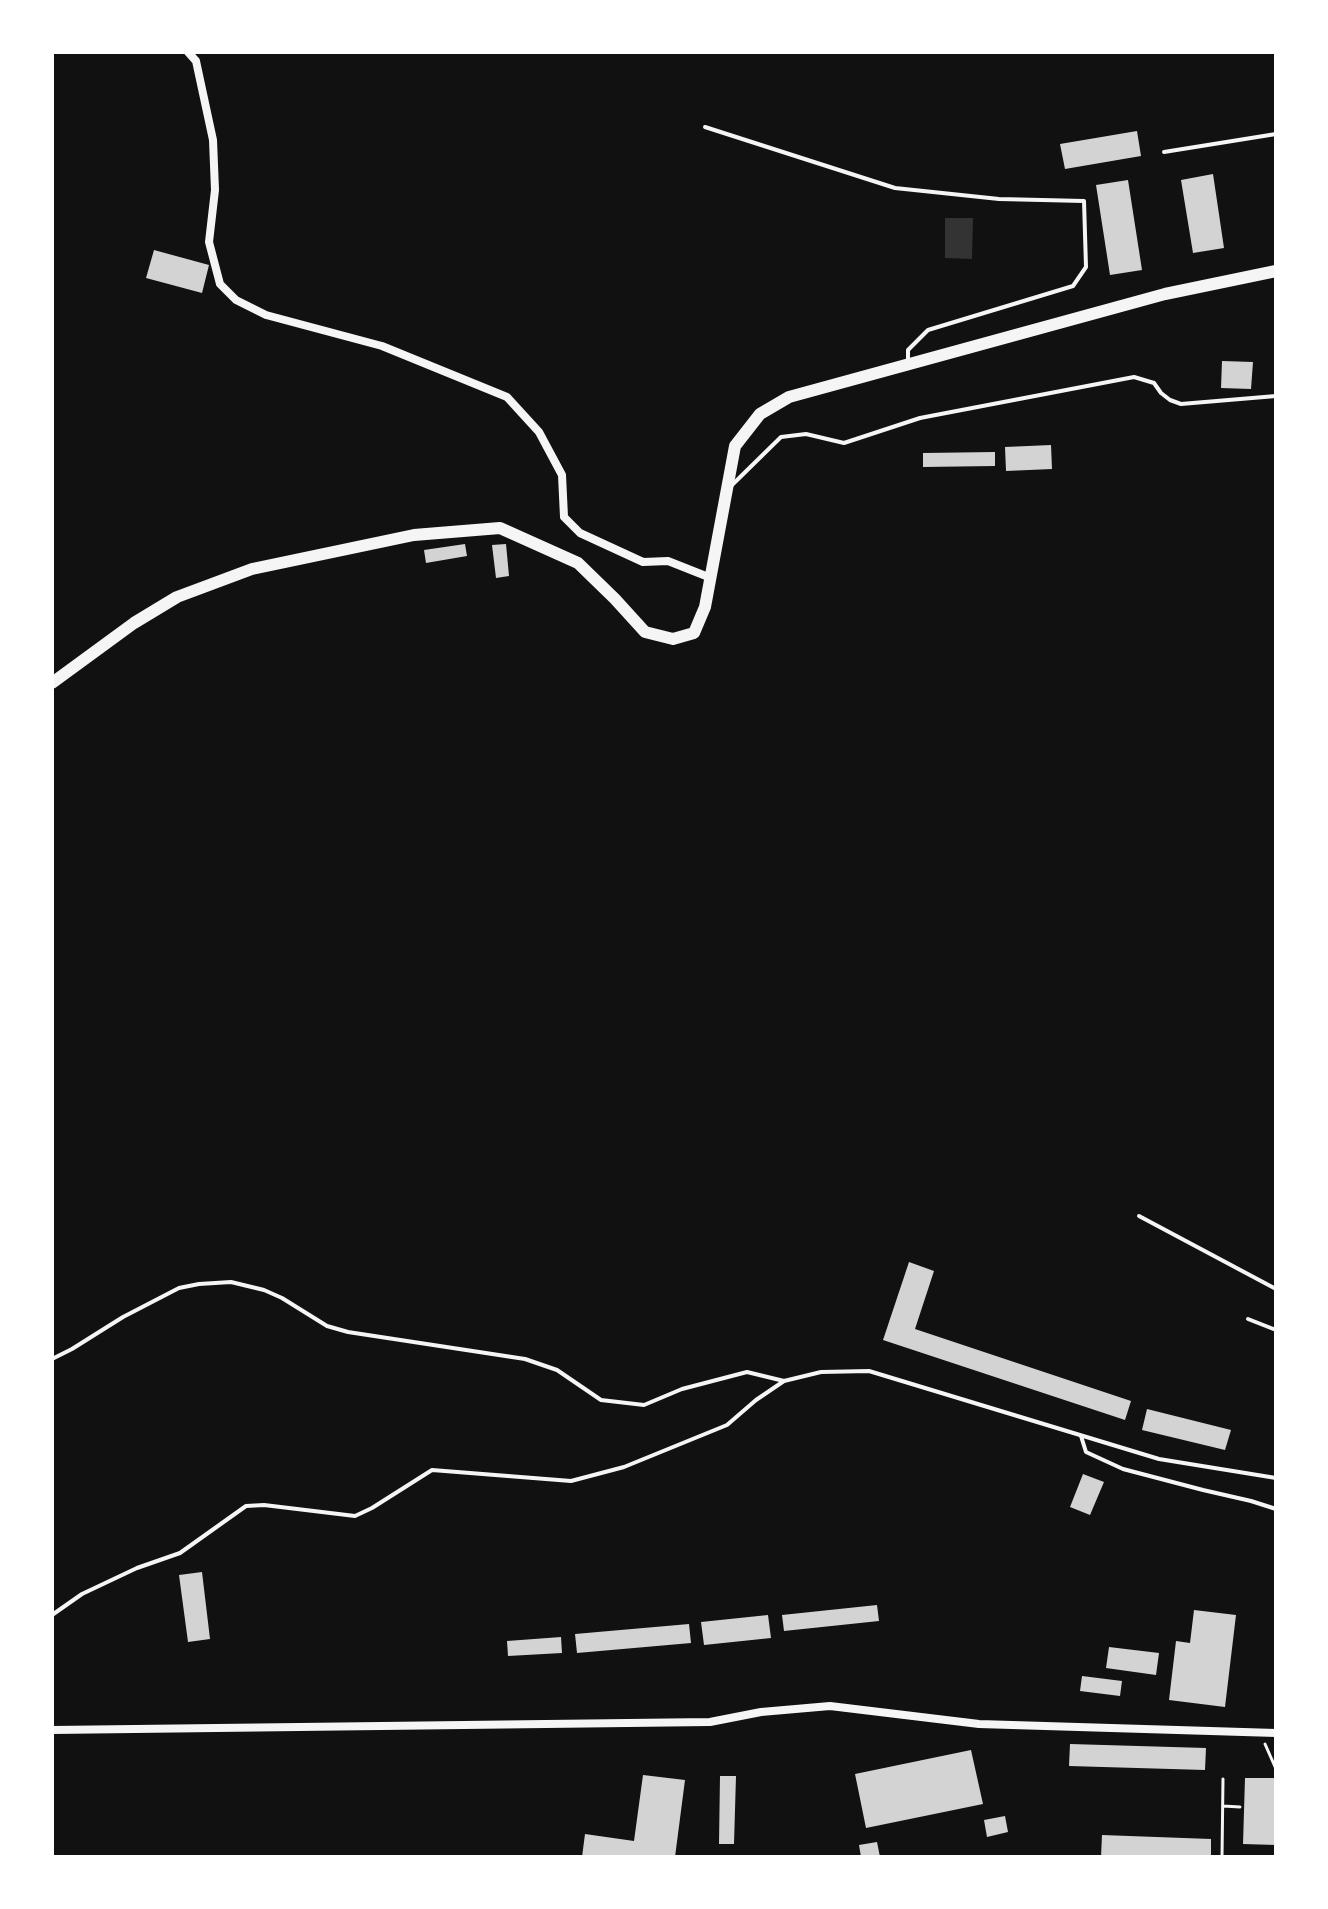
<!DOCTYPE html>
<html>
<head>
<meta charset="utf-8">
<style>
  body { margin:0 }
  #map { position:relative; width:1328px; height:1909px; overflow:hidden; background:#111; font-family:"Asap Condensed",sans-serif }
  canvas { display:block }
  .frame { position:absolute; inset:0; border:54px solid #fff; pointer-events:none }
</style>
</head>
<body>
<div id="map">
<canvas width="1328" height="1909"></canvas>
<div class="frame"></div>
</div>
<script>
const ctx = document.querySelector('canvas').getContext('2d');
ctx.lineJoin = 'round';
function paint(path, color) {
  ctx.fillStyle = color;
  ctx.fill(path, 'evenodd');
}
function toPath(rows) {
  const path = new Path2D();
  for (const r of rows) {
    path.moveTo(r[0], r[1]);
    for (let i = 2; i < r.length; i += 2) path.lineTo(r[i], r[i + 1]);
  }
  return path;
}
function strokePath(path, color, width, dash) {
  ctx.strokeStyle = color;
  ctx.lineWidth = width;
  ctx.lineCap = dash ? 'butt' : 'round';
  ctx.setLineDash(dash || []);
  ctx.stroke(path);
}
const water = toPath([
  [945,218,973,218,972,259,945,258]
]);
const building = toPath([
  [1137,131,1141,156,1065,169,1060,144],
  [1213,174,1224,248,1193,253,1181,180],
  [1128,180,1142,270,1110,275,1096,185],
  [154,250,209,265,202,293,146,278],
  [1222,361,1253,362,1251,389,1221,388],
  [1051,445,1052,469,1006,471,1005,447],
  [995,452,995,466,923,467,923,453],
  [465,544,467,556,426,563,424,550],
  [506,544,509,576,496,578,492,545],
  [909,1262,934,1271,915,1329,1131,1401,1125,1420,883,1340],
  [1147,1409,1231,1430,1225,1450,1142,1430],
  [1083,1474,1104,1482,1090,1515,1070,1507],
  [202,1572,210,1639,188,1642,179,1575],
  [877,1605,879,1621,784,1631,782,1615],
  [1194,1610,1236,1615,1225,1707,1169,1700,1176,1641,1190,1643],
  [768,1615,771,1638,704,1645,701,1622],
  [689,1624,691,1643,577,1653,575,1634],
  [561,1637,562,1653,508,1656,507,1641],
  [1109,1647,1159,1653,1156,1675,1106,1668],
  [1082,1676,1122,1681,1120,1696,1080,1691],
  [1070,1744,1206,1748,1205,1770,1069,1766],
  [971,1750,983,1804,866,1828,855,1774],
  [643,1775,685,1780,675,1857,582,1857,585,1834,634,1841],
  [720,1776,736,1776,734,1844,719,1844],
  [1245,1778,1276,1778,1276,1845,1243,1844],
  [1005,1816,1008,1832,987,1837,984,1820],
  [1102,1835,1211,1839,1211,1857,1101,1857],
  [877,1842,880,1857,861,1857,859,1845]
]);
const path = toPath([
  [1265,1744,1276,1769],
  [1223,1806,1240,1807],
  [1222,1857,1223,1779]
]);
const service = toPath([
  [705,127,895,188,999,199,1084,201,1086,267,1073,286,928,330,908,350,908,362],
  [1164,152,1276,134],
  [731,486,781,437,806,434,844,443,920,418,1134,377,1154,383,1161,393,1170,400,1181,404,1276,396],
  [1139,1216,1276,1289],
  [1248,1319,1276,1330],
  [52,1359,72,1349,123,1317,179,1288,199,1284,231,1282,264,1290,282,1298,327,1326,348,1332,525,1359,557,1370,601,1400,644,1405,682,1389,747,1372,784,1381],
  [1081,1436,1086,1452,1123,1469,1203,1490,1251,1501,1276,1509],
  [52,1615,82,1594,137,1568,180,1553,246,1506,264,1505,355,1516,372,1508,432,1470,571,1481,624,1467,727,1425,756,1400,784,1381,821,1372,869,1371,1159,1459,1276,1478]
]);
const minor = toPath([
  [188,52,196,61,213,140,215,190,209,242,220,284,236,300,266,315,382,346,507,397,539,432,562,475,564,517,580,533,643,562,668,561,711,578],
  [52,1730,710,1722,761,1712,830,1706,979,1724,1276,1733]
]);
const secondary = toPath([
  [52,683,134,623,177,597,252,569,414,535,500,528,578,563,615,599,645,632,673,639,694,633,705,607,735,446,760,414,789,397,1165,294,1276,271]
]);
paint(water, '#333');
paint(building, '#d3d3d3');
strokePath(path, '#f5f5f5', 3);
strokePath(service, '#f5f5f5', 4);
strokePath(minor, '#f5f5f5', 8);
strokePath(secondary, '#f5f5f5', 12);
</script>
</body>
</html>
